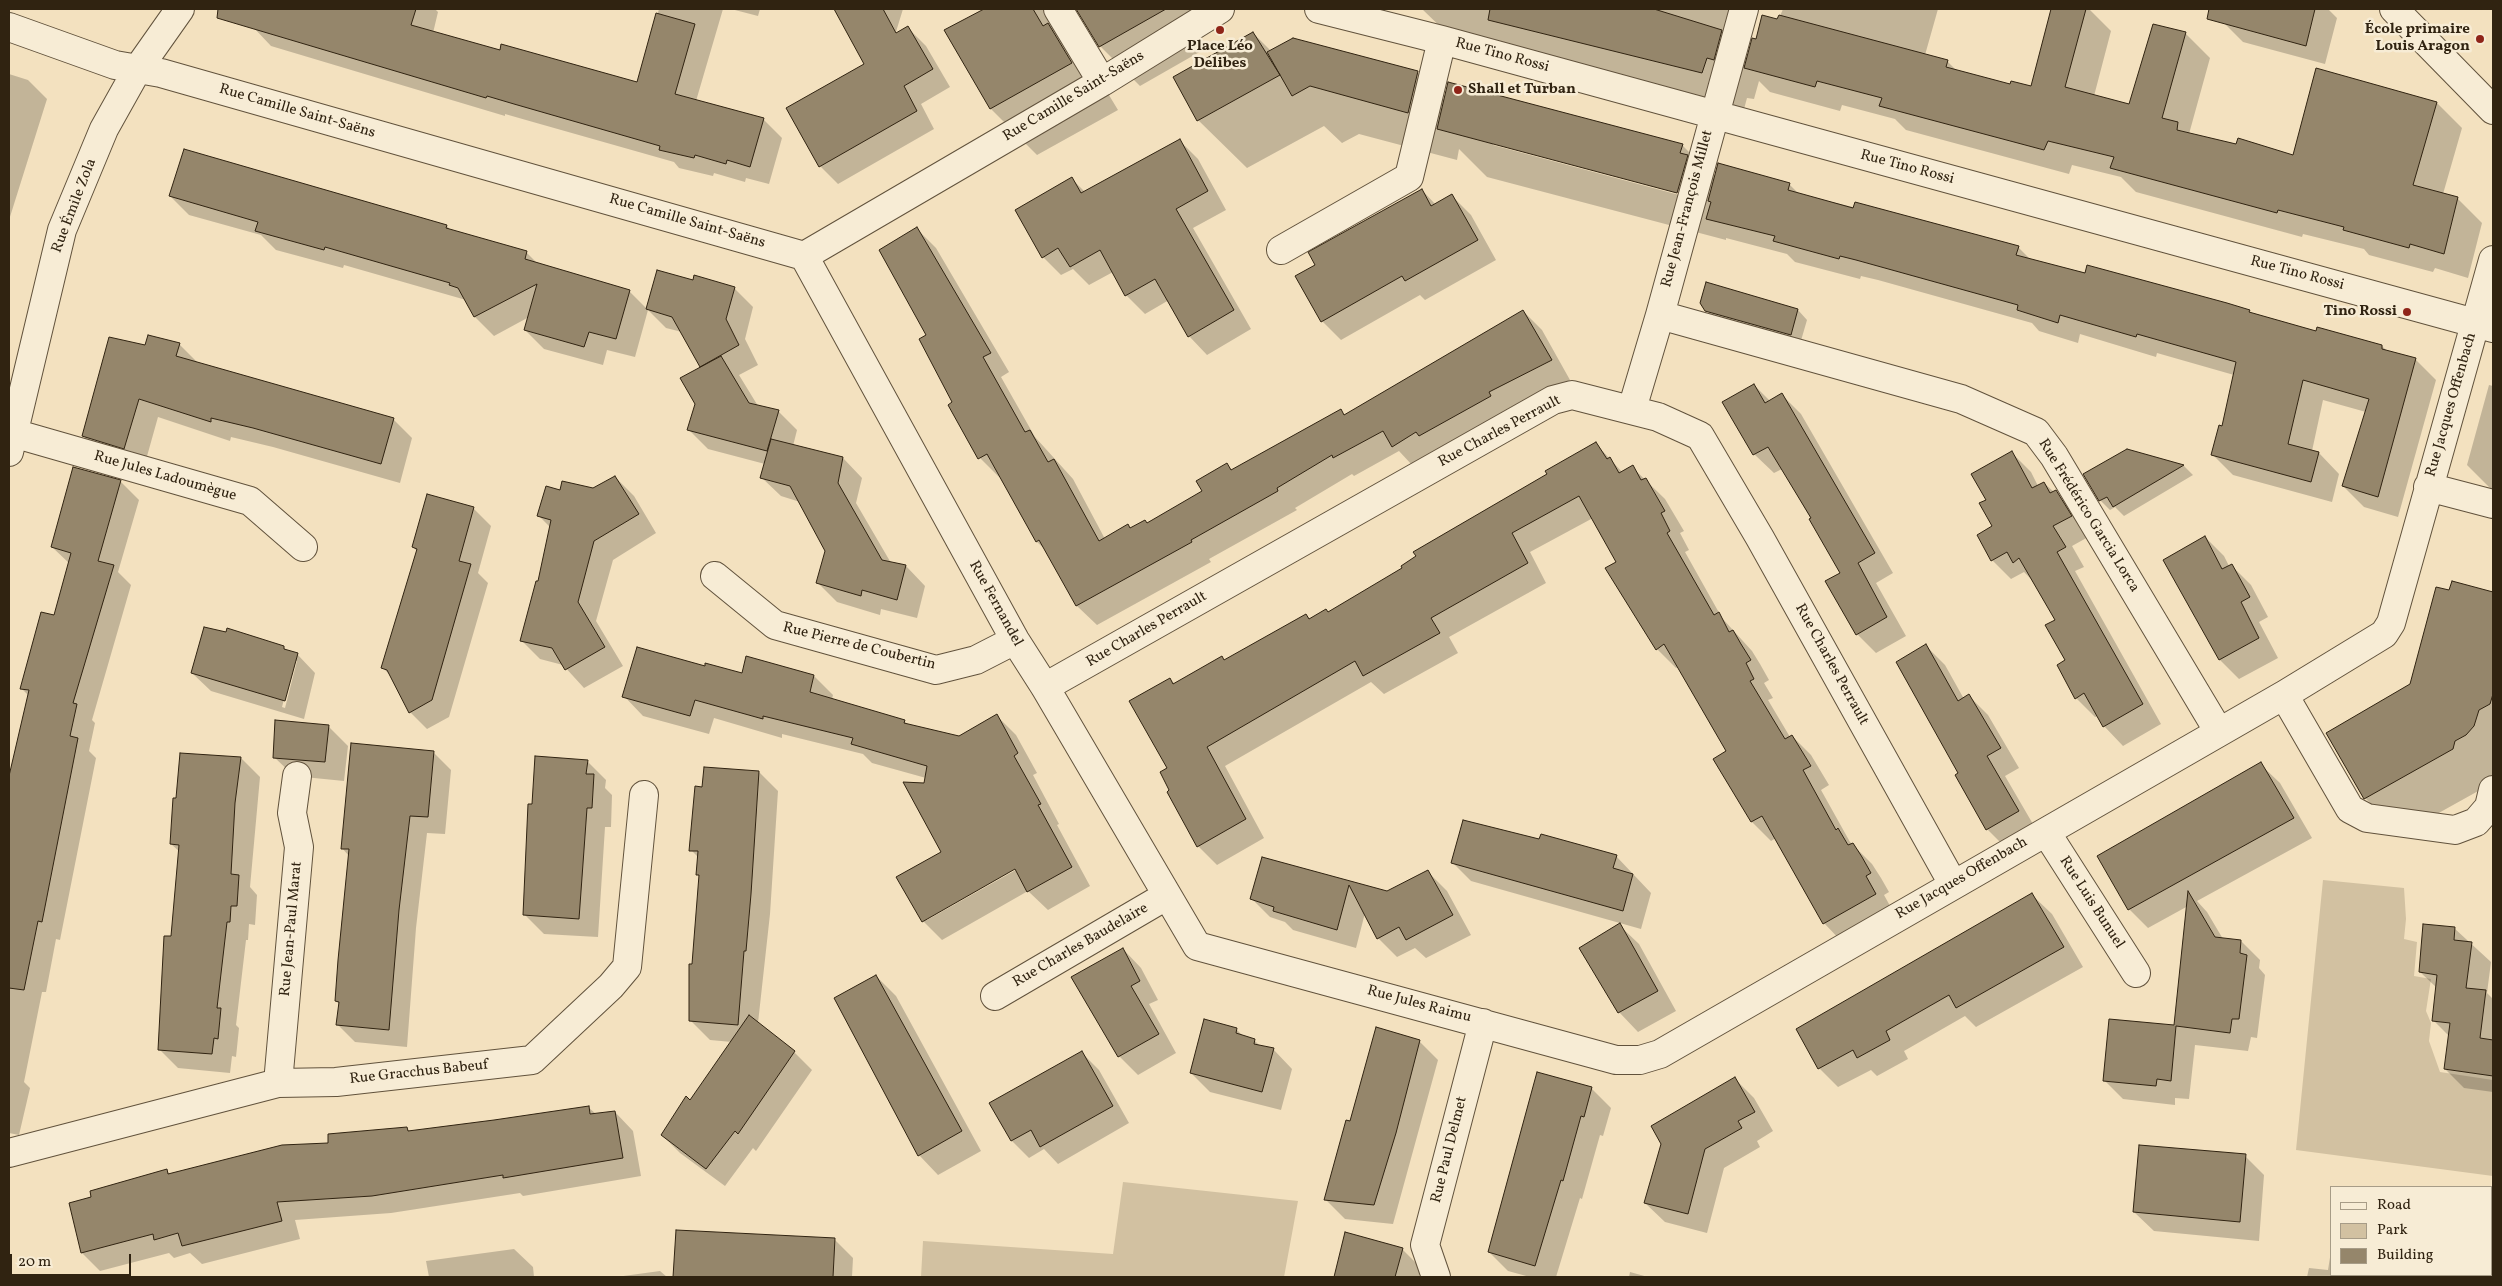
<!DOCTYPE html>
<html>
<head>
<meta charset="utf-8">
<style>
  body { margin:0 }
  #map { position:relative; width:2502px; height:1286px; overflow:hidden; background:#f3e1bf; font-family:Vollkorn,serif }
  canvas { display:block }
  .frame { position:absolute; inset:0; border:10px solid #302311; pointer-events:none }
  .legend { position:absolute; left:2330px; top:1186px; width:162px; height:90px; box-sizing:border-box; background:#f7ecd5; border:1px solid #a79c87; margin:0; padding:6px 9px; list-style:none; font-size:15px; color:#302311 }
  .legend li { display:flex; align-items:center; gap:10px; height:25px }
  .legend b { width:25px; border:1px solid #a79c87 }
  .scale { position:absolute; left:10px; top:1254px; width:121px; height:22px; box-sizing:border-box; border:2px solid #302311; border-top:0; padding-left:6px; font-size:15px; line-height:18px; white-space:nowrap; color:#302311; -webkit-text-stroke:4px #f7ecd5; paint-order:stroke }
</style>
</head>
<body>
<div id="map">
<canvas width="2502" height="1286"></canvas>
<div class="frame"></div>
<ul class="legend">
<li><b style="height:6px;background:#f7ecd5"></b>Road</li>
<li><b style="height:14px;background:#d2c1a1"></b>Park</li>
<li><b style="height:14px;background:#95866b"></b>Building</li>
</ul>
<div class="scale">20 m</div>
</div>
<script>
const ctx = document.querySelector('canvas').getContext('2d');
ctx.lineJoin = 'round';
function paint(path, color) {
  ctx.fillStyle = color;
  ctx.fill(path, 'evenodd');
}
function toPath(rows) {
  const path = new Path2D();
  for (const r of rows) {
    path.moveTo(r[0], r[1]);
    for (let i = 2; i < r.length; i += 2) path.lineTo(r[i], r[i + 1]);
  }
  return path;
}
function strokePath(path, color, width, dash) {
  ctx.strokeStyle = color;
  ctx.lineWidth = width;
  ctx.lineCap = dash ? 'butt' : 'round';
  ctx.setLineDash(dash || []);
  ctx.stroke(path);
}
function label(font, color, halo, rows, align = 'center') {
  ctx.font = font + ' Vollkorn,serif';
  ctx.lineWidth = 5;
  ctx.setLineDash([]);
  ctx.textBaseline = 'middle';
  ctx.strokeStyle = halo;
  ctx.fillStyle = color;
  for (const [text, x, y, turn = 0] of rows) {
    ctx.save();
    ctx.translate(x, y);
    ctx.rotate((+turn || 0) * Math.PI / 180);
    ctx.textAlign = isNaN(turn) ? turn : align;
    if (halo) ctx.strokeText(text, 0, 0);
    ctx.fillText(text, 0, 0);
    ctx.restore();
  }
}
const green = toPath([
  [2323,880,2404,888,2406,919,2404,939,2417,942,2414,976,2431,979,2426,1011,2431,1023,2429,1041,2440,1072,2493,1080,2493,1176,2296,1150],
  [1123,1182,1298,1201,1284,1277,921,1277,923,1241,1113,1254]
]);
const shadow = toPath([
  [258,9,435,9,438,12,433,33,501,51,638,83,659,9,723,9,696,101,763,119,782,138,769,184,746,178,745,182,714,173,713,176,679,168,674,162,533,122,505,114,505,116,271,46,253,27],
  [731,9,760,9,758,16],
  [835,9,903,9,895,35,908,28,926,46,950,87,921,104,934,129,838,184,820,166,865,64],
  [987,9,1068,9,1095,72,1118,110,1037,155,991,109,946,31],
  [1078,9,1193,9,1186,15,1203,50,1140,86,1100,46],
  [1422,9,1741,9,1733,42,1748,58,1757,41,1778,21,1783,9,1938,9,1925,55,1947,61,1957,71,2010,85,2032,88,2053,9,2089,9,2111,31,2094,96,2130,106,2185,33,2210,58,2189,134,2294,156,2437,103,2462,128,2443,194,2457,198,2482,223,2468,278,2435,268,2433,272,2369,255,2364,249,2303,234,2302,237,2136,192,2121,177,2072,165,2069,174,1906,130,1895,119,1842,105,1840,111,1770,92,1759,81,1754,99,1747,98,1743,113,1450,36],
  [2227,9,2328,9,2337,18,2325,64,2243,42,2224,23],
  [1253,33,1271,51,1418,73,1445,100,1682,145,1715,178,1789,184,1799,194,2018,247,2031,260,2249,311,2254,315,2317,333,2382,346,2387,351,2415,359,2436,380,2398,517,2364,507,2343,486,2366,412,2323,400,2312,451,2319,453,2339,474,2332,502,2233,475,2212,454,2223,427,2234,375,2157,353,2156,357,2080,334,2078,343,2039,331,2032,323,1878,280,1861,276,1860,279,1795,262,1787,254,1726,238,1726,240,1487,177,1459,149,1457,160,1359,134,1342,143,1324,126,1247,168,1198,120],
  [1493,142,1684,193,1683,196,1493,145],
  [9,74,28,80,47,99,9,220],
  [1180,141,1198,159,1226,210,1193,228,1251,329,1207,355,1189,336,1169,300,1145,314,1126,295,1113,272,1089,285,1073,269,1061,275,1043,257,1072,179,1085,192],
  [1422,190,1436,205,1452,196,1471,215,1496,260,1425,300,1420,295,1341,340,1322,321,1317,266],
  [170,196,447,226,451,231,526,252,538,264,629,291,647,309,694,281,734,288,753,307,745,339,758,365,739,375,758,406,778,411,797,430,793,446,843,458,862,478,856,503,891,563,906,566,925,586,917,618,881,609,880,615,837,602,818,583,827,551,800,502,781,496,761,477,765,464,708,449,689,430,697,404,702,368,682,332,666,328,648,310,635,357,607,350,603,365,544,349,525,330,529,317,494,336,475,317,466,300,344,265,343,268,276,250,261,235,189,215],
  [917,229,936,248,1009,372,1001,377,1035,437,1073,479,1105,539,1128,526,1131,529,1147,524,1204,491,1227,465,1233,471,1340,411,1346,416,1523,311,1542,330,1570,380,1412,465,1399,451,1354,476,1352,474,1295,508,1297,510,1209,559,1211,562,1097,625,1077,606,1048,552,1037,542,1001,476,999,477,980,458,954,403,927,335],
  [1706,310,1798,310,1807,320,1800,344,1716,320],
  [179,344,198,363,393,419,412,438,400,483,273,447,231,437,230,441,158,417,144,467,103,455,83,436,146,346],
  [1754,385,1770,401,1782,395,1801,414,1893,573,1876,583,1906,636,1876,653,1857,634,1842,573,1782,469,1774,473,1754,454,1723,402],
  [2489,385,2493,386,2493,491,2467,465],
  [1596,444,1623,473,1632,467,1665,499,1684,531,1680,533,1689,550,1685,552,1722,618,1752,651,1760,664,1769,680,1764,683,1773,698,1768,700,1790,737,1792,736,1811,755,1829,785,1821,790,1850,842,1872,864,1881,878,1889,892,1884,895,1894,913,1843,943,1824,923,1776,838,1771,841,1752,822,1728,752,1678,667,1676,668,1657,649,1618,562,1593,518,1530,552,1546,583,1449,637,1458,653,1384,694,1371,682,1225,766,1264,838,1217,865,1198,846,1170,790,1168,769,1170,679,1175,684,1225,661,1306,615,1310,619,1328,613,1404,568],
  [2127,450,2184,466,2193,475,2124,516,2115,507,2110,510,2100,500],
  [2012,453,2031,472,2038,486,2044,483,2075,511,2090,536,2072,546,2084,567,2075,571,2161,724,2123,746,2104,726,2098,716,2095,717,2076,698,2057,620,2033,581,2024,572,2011,579,1992,560,1994,527,1988,500],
  [615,477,634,496,656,533,613,560,596,621,623,666,584,688,563,665,540,659,521,640,539,583,551,528,539,516,561,491,593,490],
  [120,481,139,500,118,572,131,585,92,720,95,723,89,751,96,758,60,940,56,939,46,992,42,992,24,1082,30,1088,19,1135,9,1133,9,786,29,696,21,688,55,617,70,564,52,547],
  [473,508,491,526,478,573,488,583,449,717,427,729,410,712,392,677,382,667,417,551,413,547],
  [2205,537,2224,556,2229,566,2231,565,2251,585,2268,617,2259,622,2278,658,2239,679,2220,660,2164,560],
  [2453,583,2493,594,2493,776,2489,785,2401,834,2365,798],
  [1926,646,1945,665,1964,699,1969,696,1988,715,2019,768,2005,776,2037,831,2006,848,1987,829,1959,774],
  [283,647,288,652,297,654,315,673,304,719,211,691,192,673],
  [294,661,297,661,285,708,282,707],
  [706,667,743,674,814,676,833,695,832,699,904,721,908,725,959,737,997,716,1016,735,1037,773,1033,775,1059,824,1057,825,1090,886,1048,910,1028,891,942,940,923,921,943,852,925,784,926,778,872,763,863,754,782,734,782,738,714,718,709,734,643,716,624,696],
  [1019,864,1021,867,927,920,927,917],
  [328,726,348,746,344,781,294,776,274,757],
  [433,752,451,770,445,834,427,833,416,928,407,1047,355,1042,337,1024,340,1004,336,1001,349,856,342,848],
  [241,758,260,777,250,887,257,895,255,925,249,924,248,940,246,940,236,1025,239,1028,236,1057,232,1056,230,1073,178,1068,159,1049,180,852,171,844],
  [587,761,606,780,605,788,612,795,611,827,605,827,598,937,544,934,525,915,533,805],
  [2260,764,2280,783,2312,838,2197,901,2207,912,2223,939,2241,941,2260,960,2259,968,2265,975,2257,1038,2251,1037,2248,1051,2195,1045,2189,1099,2175,1098,2175,1105,2123,1099,2104,1080,2175,1027,2188,906,2148,928,2129,909],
  [759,772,778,791,770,914,758,1023,794,1052,812,1070,756,1151,753,1148,725,1186,680,1153,662,1135,690,1101,732,1042,710,1040,691,1021,700,877,697,874,699,858,691,850,704,788],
  [1540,841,1616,856,1651,893,1641,929,1471,881,1452,862],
  [1263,859,1387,892,1428,872,1447,891,1471,935,1426,958,1415,948,1397,957,1378,938,1365,913,1356,948,1293,930,1285,922,1270,917,1251,898],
  [2032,895,2052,914,2083,967,1976,1027,1965,1016,1904,1051,1908,1059,1877,1076,1871,1070,1838,1087,1819,1068],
  [1619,925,1639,944,1676,1011,1638,1032,1619,1012],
  [2454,928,2491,962,2487,993,2493,999,2493,1092,2464,1088,2445,1069,2449,1036,2433,1020,2437,988,2420,972],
  [1123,949,1141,968,1158,1000,1149,1004,1176,1053,1138,1075,1119,1056],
  [876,976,896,996,981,1151,938,1175,919,1155],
  [1205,1021,1237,1030,1244,1037,1254,1040,1260,1046,1273,1049,1292,1069,1281,1110,1210,1092,1191,1073],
  [1419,1041,1438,1060,1393,1224,1345,1219,1326,1200,1351,1123],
  [1082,1053,1099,1070,1129,1123,1058,1164,1044,1149,1029,1158,1012,1141,991,1103],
  [1538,1073,1592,1089,1611,1108,1603,1136,1600,1135,1582,1199,1580,1198,1556,1277,1530,1277,1508,1271,1489,1252],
  [1735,1079,1754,1098,1773,1131,1757,1141,1760,1147,1724,1168,1707,1233,1665,1222,1645,1203],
  [588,1107,596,1114,615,1112,633,1131,641,1176,523,1196,520,1193,391,1213,295,1220,300,1239,202,1264,190,1253,174,1258,169,1253,100,1271,82,1253,70,1204,166,1170,170,1174,406,1128,410,1132,494,1122],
  [2245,1156,2264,1175,2259,1241,2154,1231,2134,1212],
  [1346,1234,1402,1249,1421,1268,1419,1277,1335,1277],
  [834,1239,853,1258,852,1277,674,1276],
  [514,1249,533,1267,534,1277,429,1277,426,1261],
  [2331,1251,2331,1275,2448,1275,2448,1277,2307,1277,2309,1268,2328,1270],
  [660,1271,667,1277,616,1277],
  [1630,1272,1648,1277,1629,1277]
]);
const building = toPath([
  [218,9,416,9,411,25,500,50,501,44,637,82,656,13,695,24,675,94,764,118,750,167,727,160,726,164,695,155,694,158,659,150,660,146,514,104,487,96,486,98,217,18,218,9],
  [834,9,883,9,896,33,908,26,933,69,904,86,917,111,819,167,786,108,864,64,834,9],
  [984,9,1033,9,1043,26,1048,23,1072,63,990,109,944,30,984,9],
  [1076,9,1166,9,1099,47,1076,9],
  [1490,9,1654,9,1722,30,1714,60,1707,58,1702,73,1488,20,1490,9],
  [2051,9,2086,9,2065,87,2129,104,2153,24,2186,32,2162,118,2178,122,2177,130,2236,144,2238,138,2293,155,2316,68,2437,102,2413,185,2458,197,2444,254,2410,244,2409,248,2343,230,2344,227,2278,210,2277,213,2110,168,2114,157,2048,141,2044,150,1879,106,1882,98,1817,81,1815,87,1744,68,1752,38,1756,39,1762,15,1777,19,1779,15,1948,60,1946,67,2010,84,2011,81,2031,86,2051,9],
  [2209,9,2315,9,2306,46,2207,19,2209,9],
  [1253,32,1280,75,1197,121,1173,77,1253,32],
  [1293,38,1418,71,1408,113,1310,86,1292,96,1267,52,1293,38],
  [1448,82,1683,144,1680,153,1688,155,1677,193,1437,129,1448,82],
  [1180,139,1208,191,1176,209,1234,310,1188,337,1155,279,1125,296,1100,250,1070,267,1058,248,1042,258,1015,210,1072,177,1081,193,1180,139],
  [184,149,447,225,446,228,527,251,525,259,630,290,616,339,589,332,584,347,524,330,537,284,474,317,458,288,449,285,450,283,325,247,324,250,255,231,258,222,169,196,184,149],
  [1718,163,1790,183,1788,190,1853,208,1855,202,2019,246,2016,255,2085,273,2087,265,2227,303,2250,310,2249,312,2316,331,2317,327,2382,345,2382,349,2416,358,2378,497,2342,486,2369,399,2303,380,2288,444,2319,452,2311,482,2211,455,2219,425,2222,426,2236,362,2137,334,2136,337,2060,315,2058,323,2017,310,2018,305,1856,260,1840,256,1839,259,1773,241,1775,236,1706,219,1711,202,1708,201,1718,163],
  [1422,189,1431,206,1452,194,1478,240,1405,281,1402,276,1321,322,1295,276,1315,265,1308,252,1422,189],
  [917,227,991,353,983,357,1025,432,1030,430,1048,462,1054,459,1099,541,1128,524,1130,528,1145,520,1147,523,1202,491,1196,481,1227,463,1231,470,1341,409,1344,415,1523,310,1552,360,1489,392,1491,396,1419,436,1416,432,1392,447,1383,431,1333,458,1332,455,1277,488,1278,491,1191,540,1192,542,1076,606,1039,540,1036,542,987,454,978,459,948,405,952,402,919,339,926,335,879,250,917,227],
  [657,270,693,280,694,275,735,287,726,319,739,345,700,367,672,317,646,309,657,270],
  [1706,282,1798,309,1791,335,1705,311,1700,303,1706,282],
  [148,335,180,343,176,356,394,418,381,464,253,428,211,418,211,422,139,399,124,449,82,436,109,337,145,345,148,335],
  [721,356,749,403,779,410,767,451,687,430,695,404,680,378,721,356],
  [1754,384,1765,403,1782,393,1875,553,1858,563,1887,617,1856,635,1825,581,1840,573,1809,519,1811,518,1768,447,1753,455,1722,402,1754,384],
  [771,439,843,457,838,483,882,560,906,565,897,600,862,590,861,596,816,583,825,551,790,486,760,478,771,439],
  [1596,442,1607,459,1610,457,1619,473,1633,465,1641,480,1646,478,1665,511,1661,513,1670,531,1667,533,1714,615,1719,612,1729,632,1733,630,1741,644,1751,660,1746,663,1754,679,1750,681,1785,739,1792,735,1811,766,1803,770,1836,830,1838,828,1848,845,1853,843,1862,857,1871,873,1866,876,1876,894,1823,924,1762,816,1751,822,1713,759,1726,751,1664,644,1656,650,1605,568,1616,562,1579,496,1512,533,1528,563,1431,618,1440,633,1363,676,1355,661,1207,747,1246,819,1197,847,1167,792,1169,790,1160,772,1167,768,1129,701,1170,678,1173,684,1222,656,1224,660,1306,614,1309,619,1326,609,1328,612,1402,568,1401,566,1416,556,1413,552,1547,474,1545,471,1596,442],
  [2127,449,2184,465,2113,507,2107,497,2099,501,2083,474,2127,449],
  [2012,451,2032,488,2044,482,2050,493,2056,490,2072,516,2053,526,2066,547,2057,552,2143,704,2103,727,2084,693,2075,699,2057,665,2065,660,2045,625,2055,620,2019,558,2013,563,2007,552,1991,561,1977,535,1992,526,1979,503,1986,500,1971,474,2012,451],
  [73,467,121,480,98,561,114,565,73,703,77,704,70,736,78,738,42,922,38,921,24,990,9,988,9,776,29,690,20,689,41,612,54,615,71,553,51,547,73,467],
  [615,476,639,514,594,541,578,602,605,647,565,670,552,648,520,641,536,581,538,581,551,520,537,516,546,486,560,490,562,481,593,488,615,476],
  [427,494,474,507,459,561,471,564,432,700,409,713,387,670,381,668,417,549,412,547,427,494],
  [2205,536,2222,569,2232,564,2250,597,2241,602,2259,638,2219,660,2163,560,2205,536],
  [2452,581,2493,592,2493,694,2490,704,2479,710,2474,726,2466,735,2455,741,2453,749,2364,799,2326,733,2410,684,2436,587,2449,590,2452,581],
  [204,627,226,632,227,628,284,646,284,649,298,653,285,701,191,673,204,627],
  [1926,644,1958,701,1969,694,2001,748,1987,756,2019,811,1986,830,1955,775,1958,773,1896,662,1926,644],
  [637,647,705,666,705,663,742,673,746,656,814,675,810,692,905,720,904,723,959,736,997,714,1018,753,1014,756,1041,804,1038,805,1072,867,1027,892,1015,869,922,922,896,877,941,852,903,782,924,783,927,766,851,744,853,738,763,716,763,719,695,700,690,716,622,697,637,647],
  [275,720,329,725,325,762,273,758,275,720],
  [351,743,434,751,428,817,410,816,399,910,389,1030,336,1025,339,1002,335,1001,338,960,349,849,341,849,351,743],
  [180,753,241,757,235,803,231,874,239,875,237,906,231,906,230,922,227,922,217,1008,221,1008,218,1039,214,1038,212,1054,158,1050,164,936,171,936,179,845,170,844,173,798,176,798,180,753],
  [535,756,588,760,586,774,594,774,592,808,587,808,579,919,523,915,528,804,532,804,535,756],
  [2261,762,2294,818,2128,910,2097,856,2261,762],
  [704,767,759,771,751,894,746,951,744,951,738,1025,689,1021,689,964,692,964,699,875,696,875,698,851,689,851,695,786,702,787,704,767],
  [1463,820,1539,839,1541,834,1617,855,1613,868,1633,874,1623,911,1451,863,1463,820],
  [1262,857,1387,891,1428,870,1453,915,1406,940,1399,927,1377,939,1349,885,1337,930,1273,911,1274,907,1250,899,1262,857],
  [2188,891,2215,937,2241,940,2240,953,2247,955,2239,1019,2232,1019,2230,1033,2176,1026,2171,1081,2157,1079,2156,1086,2103,1081,2109,1019,2174,1025,2188,891],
  [2032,893,2064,947,1956,1008,1949,995,1886,1031,1890,1040,1857,1058,1853,1050,1818,1069,1796,1029,2032,893],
  [1620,923,1658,991,1618,1013,1579,948,1620,923],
  [2423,924,2455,927,2454,940,2472,942,2466,988,2486,990,2480,1038,2493,1040,2493,1076,2444,1069,2450,1023,2432,1021,2437,975,2419,972,2423,924],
  [1123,948,1140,981,1131,986,1159,1034,1118,1057,1071,977,1123,948],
  [876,975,962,1131,918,1156,834,998,876,975],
  [749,1015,795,1051,738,1134,735,1131,706,1169,661,1135,686,1096,690,1100,749,1015],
  [1204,1019,1237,1028,1236,1033,1255,1039,1254,1044,1274,1048,1262,1092,1190,1073,1204,1019],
  [1376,1027,1420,1040,1396,1133,1374,1205,1324,1200,1346,1120,1350,1121,1376,1027],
  [1082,1051,1113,1106,1040,1147,1031,1130,1011,1141,989,1103,1082,1051],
  [1537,1072,1592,1087,1584,1117,1581,1116,1563,1181,1561,1180,1535,1266,1488,1252,1537,1072],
  [1735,1077,1755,1112,1738,1121,1742,1128,1705,1149,1688,1214,1644,1203,1661,1144,1651,1126,1735,1077],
  [589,1106,590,1114,615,1111,623,1158,503,1178,503,1175,372,1196,277,1202,282,1221,182,1246,178,1233,154,1240,153,1234,81,1253,69,1203,91,1197,90,1191,167,1169,168,1174,282,1145,328,1143,328,1134,407,1127,408,1131,494,1120,589,1106],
  [2139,1145,2246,1154,2240,1222,2133,1212,2139,1145],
  [676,1230,835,1238,833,1277,673,1277,676,1230],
  [1345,1232,1403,1248,1395,1277,1334,1277,1345,1232]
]);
const street = toPath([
  [1058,9,1102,82],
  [1319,9,1442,40,2493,328],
  [2394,9,2493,110],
  [9,27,115,65,161,73,804,256,1102,82,1220,9],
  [1281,250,1409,177,1442,40],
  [804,256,1015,640,1045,687,1197,946,1616,1060,1640,1060,1660,1054,2284,695,2384,634,2391,623,2493,260],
  [1660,315,1961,399,2036,432,2054,456,2219,732],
  [1632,409,1660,315,1744,9],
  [13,433,250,501,303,547],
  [9,452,62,230,104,129,137,70,180,9],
  [2428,487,2493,504],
  [715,576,775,625,936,670,976,660,1015,640],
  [1045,687,1553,400,1572,395,1658,417,1700,436,1760,538,1953,884],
  [2284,695,2350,809,2367,818,2455,830,2476,822,2489,807,2493,790],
  [2046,832,2136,973],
  [995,996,1166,896],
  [278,1083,299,847,292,813,297,776],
  [9,1153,278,1083,336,1082,532,1060,611,986,627,967,644,795],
  [1436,1277,1425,1245,1483,1023]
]);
const markers = [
  [1220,30,5,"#8f2418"],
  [2480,39,5,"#8f2418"],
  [1458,90,5,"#8f2418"],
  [2407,312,5,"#8f2418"]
];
const poiNames = [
  ["École primaire",2470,30],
  ["Louis Aragon",2470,47],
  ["Place Léo",1220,47,"center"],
  ["Delibes",1220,64,"center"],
  ["Shall et Turban",1468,90,"left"],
  ["Tino Rossi",2397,312]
];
const streetNames = [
  ["Rue Tino Rossi",1502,56,15],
  ["Rue Camille Saint-Saëns",1074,97,-31],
  ["Rue Camille Saint-Saëns",297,112,16],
  ["Rue Tino Rossi",1907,168,15],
  ["Rue Émile Zola",75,206,-69],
  ["Rue Jean-François Millet",1688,209,-75],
  ["Rue Camille Saint-Saëns",687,222,16],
  ["Rue Tino Rossi",2297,274,15],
  ["Rue Jacques Offenbach",2452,405,-74],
  ["Rue Charles Perrault",1500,432,-28],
  ["Rue Jules Ladoumègue",165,477,16],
  ["Rue Frédérico Garcia Lorca",2088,516,58],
  ["Rue Fernandel",995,604,61],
  ["Rue Charles Perrault",1147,630,-30],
  ["Rue Pierre de Coubertin",859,647,14],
  ["Rue Charles Perrault",1831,665,61],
  ["Rue Jacques Offenbach",1962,879,-30],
  ["Rue Luis Bunuel",2091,903,57],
  ["Rue Jean-Paul Marat",292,929,-85],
  ["Rue Charles Baudelaire",1081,946,-30],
  ["Rue Jules Raimu",1419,1005,15],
  ["Rue Gracchus Babeuf",419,1073,-6],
  ["Rue Paul Delmet",1450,1150,-76]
];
paint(green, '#d2c1a1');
paint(shadow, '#0003');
paint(building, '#95866b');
strokePath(building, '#302311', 1);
strokePath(street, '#61523c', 30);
strokePath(street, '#f7ecd5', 28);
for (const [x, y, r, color] of markers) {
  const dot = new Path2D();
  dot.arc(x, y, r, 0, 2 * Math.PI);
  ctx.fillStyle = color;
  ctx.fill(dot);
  strokePath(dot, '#f7ecd5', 2);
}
label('bold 15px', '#302311', '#f7ecd5', poiNames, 'right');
label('15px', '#302311', '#f7ecd5', streetNames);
</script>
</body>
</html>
